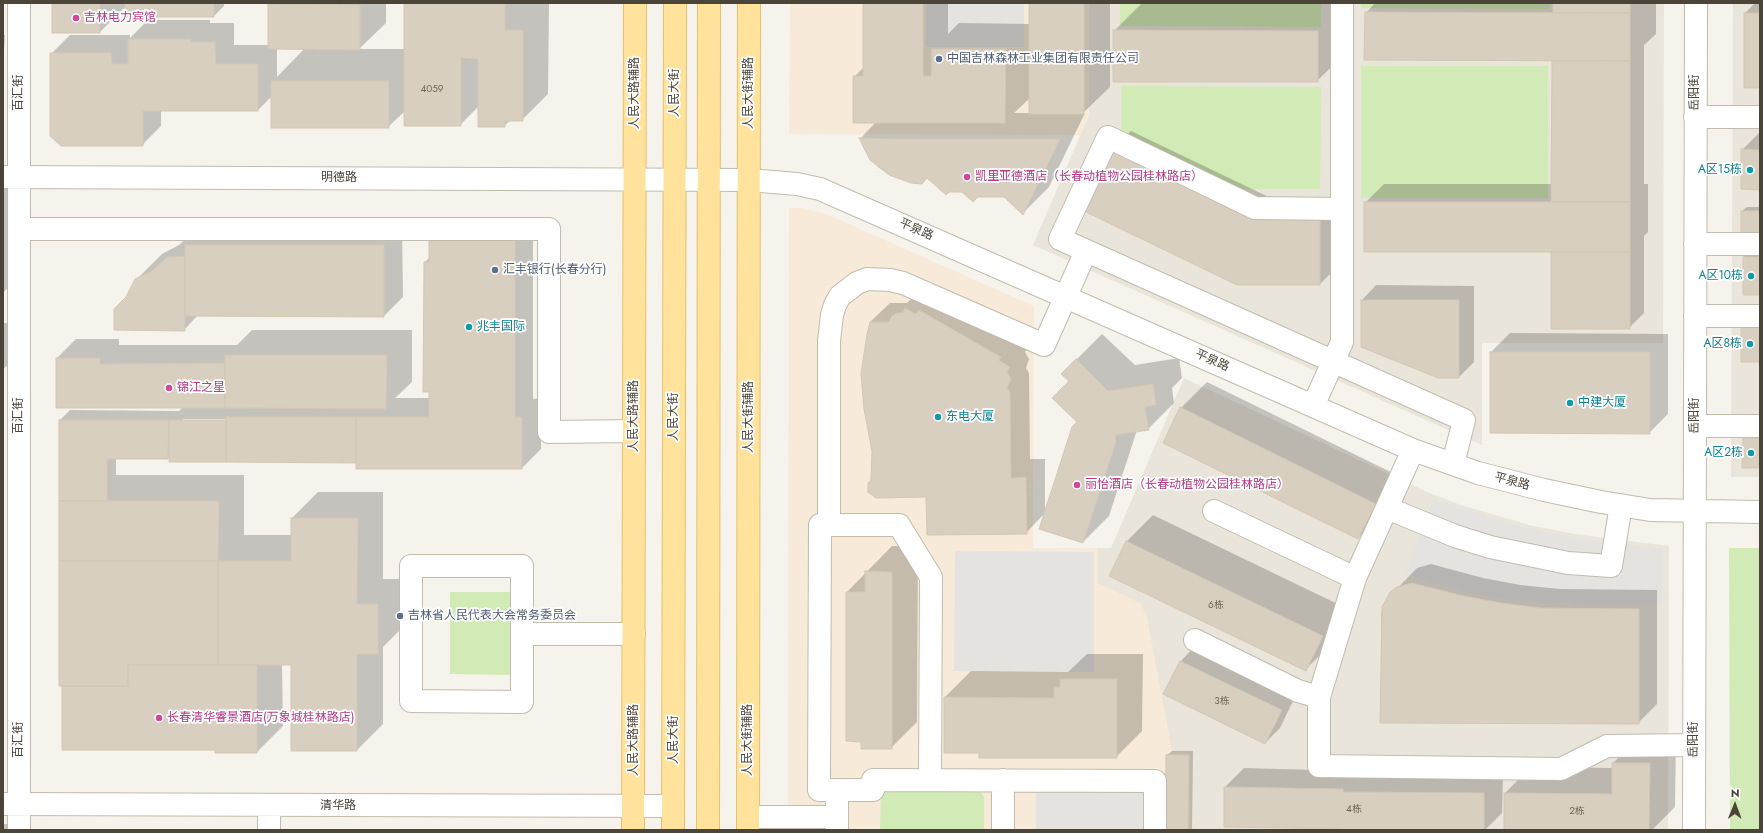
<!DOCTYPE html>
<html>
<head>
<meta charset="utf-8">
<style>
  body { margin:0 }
  #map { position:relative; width:1763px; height:833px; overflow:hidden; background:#f6f3ec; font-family:Jost,sans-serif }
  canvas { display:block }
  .frame { position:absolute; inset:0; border:4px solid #4b4439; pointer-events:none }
  .north { position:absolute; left:1715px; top:785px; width:40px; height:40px; -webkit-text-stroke:3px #fff; paint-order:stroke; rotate:1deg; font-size:11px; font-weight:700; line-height:16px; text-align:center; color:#4b4439 }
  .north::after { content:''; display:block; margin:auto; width:14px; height:18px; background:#4b4439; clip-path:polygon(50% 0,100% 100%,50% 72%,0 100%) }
</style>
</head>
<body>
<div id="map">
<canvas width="1763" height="833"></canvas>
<div class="frame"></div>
<div class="north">N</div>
</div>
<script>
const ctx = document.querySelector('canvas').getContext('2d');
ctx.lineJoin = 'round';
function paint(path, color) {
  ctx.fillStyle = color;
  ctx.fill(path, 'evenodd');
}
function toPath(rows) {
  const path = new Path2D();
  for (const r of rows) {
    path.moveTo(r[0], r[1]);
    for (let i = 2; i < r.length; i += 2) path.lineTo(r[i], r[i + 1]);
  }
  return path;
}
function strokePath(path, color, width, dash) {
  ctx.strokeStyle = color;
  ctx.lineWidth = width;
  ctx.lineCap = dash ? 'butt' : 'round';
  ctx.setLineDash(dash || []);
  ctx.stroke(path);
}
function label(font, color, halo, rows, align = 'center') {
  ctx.font = font + ' Jost,"Noto Sans SC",sans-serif';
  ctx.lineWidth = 3.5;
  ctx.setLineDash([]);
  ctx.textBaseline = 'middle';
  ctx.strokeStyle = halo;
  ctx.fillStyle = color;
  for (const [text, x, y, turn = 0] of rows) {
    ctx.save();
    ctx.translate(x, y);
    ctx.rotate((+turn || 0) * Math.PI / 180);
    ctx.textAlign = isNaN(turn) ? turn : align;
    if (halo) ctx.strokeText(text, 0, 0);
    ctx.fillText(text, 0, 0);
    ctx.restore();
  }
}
const residential = toPath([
  [1089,3,1664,3,1663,343,1482,343,1482,445,1033,245,1089,115],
  [1733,3,1760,3,1760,477,1731,477],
  [1184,378,1427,492,1461,505,1529,525,1575,534,1669,546,1668,830,1191,830,1191,753,1172,753,1146,614,1098,583,1098,548,1111,548]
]);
const commercial = toPath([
  [790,3,1089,3,1089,115,1080,135,789,134],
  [789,208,801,208,826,214,1034,306,1033,548,1098,548,1098,583,1140,603,1146,614,1172,752,1191,753,1191,830,788,830]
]);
const green = toPath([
  [1120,3,1321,3,1321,27,1120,26],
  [1361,3,1549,3,1549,9,1361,8],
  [1361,66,1548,66,1548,198,1361,198],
  [1121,86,1321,87,1320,189,1235,189,1121,133],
  [1729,548,1760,548,1760,830,1730,830],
  [450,592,510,592,510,675,450,674],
  [886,790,979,790,984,797,984,830,880,830,881,797]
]);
const parking = toPath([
  [926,3,1024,3,1024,47,926,47],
  [1433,499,1508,523,1547,532,1585,540,1662,549,1662,604,1580,604,1502,599,1465,592,1406,574],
  [955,551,1094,552,1094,672,954,671],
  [1036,789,1146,789,1146,830,1036,830]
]);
const shadow = toPath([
  [53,3,224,3,224,6,214,16,126,6,100,32,53,32],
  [271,3,386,3,386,23,359,49,405,49,405,3,549,4,548,94,522,120,511,120,504,126,479,106,460,125,405,111,388,127,272,96,258,110,161,110,161,126,142,145,51,54,70,35,130,35,130,38,148,20,210,20,210,23,234,23,234,45,269,45,269,5],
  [277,48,305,48,277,77],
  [864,3,948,3,948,34,959,23,1030,24,1030,3,1110,3,1110,87,1083,113,1085,113,1049,187,1023,213,1004,196,962,191,928,177,922,183,900,179,879,168,864,149,860,139,876,122,854,77,864,67],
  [1030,98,1030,113,1014,113],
  [1142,3,1354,3,1354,45,1317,81,1114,31],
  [1375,3,1656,3,1656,34,1644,45,1644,184,1648,184,1648,232,1644,236,1644,313,1629,328,1552,251,1365,203,1384,184,1553,184,1553,61,1554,60,1366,13],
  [1755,3,1760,3,1760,87,1745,13],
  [3,35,5,35,3,66],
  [1131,131,1275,200,1339,201,1339,265,1320,284,1112,150],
  [1760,132,1760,189,1742,150],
  [3,184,14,184,13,282,3,293],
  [1747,207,1760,207,1760,234,1742,211],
  [533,219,533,399,541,398,541,449,522,468,170,457,168,458,116,458,116,475,244,475,244,535,292,535,292,518,318,492,383,492,383,579,403,579,403,627,383,647,383,724,357,750,292,664,282,664,283,726,257,752,216,749,60,420,70,410,179,411,183,407,57,358,76,339,119,339,119,345,237,345,252,330,412,330,412,382,395,398,430,398,425,262,430,257],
  [183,419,231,419,231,421,183,421],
  [402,226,403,297,384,316,198,315,184,330,127,297,136,280,162,254,179,245,194,231],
  [1760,241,1760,294,1744,257],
  [1376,285,1474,286,1474,362,1459,377,1362,300],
  [915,295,1028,347,1025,352,1029,359,1026,368,1029,373,1030,459,1045,459,1045,511,1078,422,1070,381,1062,374,1102,334,1135,365,1179,358,1182,378,1172,388,1174,403,1148,429,1137,430,1109,516,1083,542,1044,514,1026,533,927,496,872,480,873,451,862,391,864,357,870,322,890,303,907,303],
  [3,323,7,323,7,366,3,369],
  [1510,333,1668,334,1668,414,1649,433,1491,352],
  [1207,382,1401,477,1384,512,1358,538,1181,408],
  [1153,515,1348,609,1332,643,1306,669,1110,575,1127,541],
  [892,546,918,546,917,722,891,748,847,592],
  [1431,564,1483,578,1520,585,1560,589,1657,590,1657,704,1638,723,1381,722,1381,615,1386,600,1417,568],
  [1195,646,1296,695,1280,728,1265,743,1164,694,1181,661],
  [1087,654,1143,654,1142,731,1116,757,980,752,945,697,971,671,1068,672],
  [1639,737,1676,737,1675,807,1652,830,1505,830,1505,793,1531,767,1613,768,1613,763],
  [1172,751,1193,751,1192,830,1166,830,1167,755],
  [1244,768,1503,775,1502,813,1485,830,1343,830,1344,828,1225,787],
  [3,824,12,824,12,830,3,830]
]);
const building = toPath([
  [52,3,100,3,100,33,52,33,52,3],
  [125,3,214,3,214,17,125,17,125,3],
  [404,3,505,3,505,30,523,30,523,121,505,121,505,127,478,127,478,59,461,58,461,126,404,126,404,3],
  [863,3,923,3,923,76,931,76,932,49,1006,49,1005,123,853,123,853,76,863,76,863,3],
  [1029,3,1084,3,1084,114,1029,114,1029,3],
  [1553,3,1630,3,1630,13,1553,13,1553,3],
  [268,4,360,5,360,50,268,49,268,4],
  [1365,12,1630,13,1630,61,1364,60,1365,12],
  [1744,13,1760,13,1760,88,1744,88,1744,13],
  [1113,30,1318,31,1318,82,1113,82,1113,30],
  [128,39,191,39,191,42,215,42,216,64,258,64,258,111,143,111,143,146,61,146,50,136,50,53,111,53,112,64,128,64,128,39],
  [1552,61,1630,61,1630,202,1551,202,1552,61],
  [271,81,389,81,389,128,271,128,271,81],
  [859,138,901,139,1060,139,1023,215,1004,197,978,197,973,202,962,192,949,192,946,195,927,178,922,184,911,183,889,175,870,160,859,138],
  [1741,149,1760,150,1760,190,1741,189,1741,149],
  [1111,150,1256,219,1320,219,1320,285,1237,285,1082,210,1111,150],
  [1364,202,1630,202,1630,252,1364,252,1364,202],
  [1741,211,1760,211,1760,235,1741,235,1741,211],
  [429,238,515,238,515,417,522,417,522,469,356,469,356,417,429,417,429,392,423,392,424,262,429,262,429,238],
  [185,245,384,245,384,317,185,316,185,245],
  [1551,252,1630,252,1630,329,1551,329,1551,252],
  [185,256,185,331,114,330,114,309,126,297,135,279,152,271,167,257,185,256],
  [1743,257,1760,257,1760,295,1743,295,1743,257],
  [1361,300,1459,300,1459,378,1438,378,1361,347,1361,300],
  [905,308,916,314,919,310,1001,357,999,360,1010,367,1007,372,1011,379,1007,388,1010,392,1011,478,1026,477,1027,534,927,535,926,497,876,498,868,492,868,483,871,480,872,451,864,409,861,374,867,334,870,322,889,322,892,316,897,313,903,313,905,308],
  [1741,326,1760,326,1760,362,1741,362,1741,326],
  [1490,352,1650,352,1650,434,1490,433,1490,352],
  [225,355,387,355,386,409,225,408,225,355],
  [56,358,100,358,100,364,225,363,225,408,56,408,56,358],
  [1076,359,1108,391,1153,384,1156,405,1145,407,1149,430,1115,435,1116,442,1083,543,1039,529,1072,427,1077,422,1052,398,1069,381,1061,374,1076,359],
  [1180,407,1376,504,1358,539,1163,443,1180,407],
  [226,417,356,417,356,463,226,462,226,417],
  [59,420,169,420,168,459,107,459,107,501,59,501,59,420],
  [169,420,226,420,226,462,169,462,169,420],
  [1743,437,1760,437,1760,468,1742,468,1743,437],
  [59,501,219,501,218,561,59,561,59,501],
  [291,518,358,518,357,604,378,604,378,654,357,654,357,751,291,751,291,665,218,665,218,561,291,561,291,518],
  [1126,541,1323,636,1306,671,1109,576,1126,541],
  [59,561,218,561,218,665,128,665,128,686,59,686,59,561],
  [865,571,892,572,892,749,861,749,861,742,846,741,846,592,865,592,865,571],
  [1412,583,1464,596,1501,603,1540,608,1639,609,1639,724,1380,723,1382,607,1390,592,1397,587,1412,583],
  [1180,661,1282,710,1265,744,1163,694,1180,661],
  [128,665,257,665,257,753,215,753,215,750,62,750,62,686,128,686,128,665],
  [1060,679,1117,679,1117,758,979,758,979,753,944,753,944,697,1054,698,1054,687,1060,687,1060,679],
  [1166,755,1189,755,1188,830,1165,830,1166,755],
  [1612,763,1650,763,1649,830,1504,830,1504,793,1612,794,1612,763],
  [1224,787,1343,789,1343,792,1484,793,1484,830,1342,830,1342,829,1224,827,1224,787]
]);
const minor = toPath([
  [19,3,19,830],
  [1695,117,1760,117],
  [3,177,749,180,797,184,820,189,1413,450,1478,473,1544,490,1601,502,1650,510,1760,512],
  [1342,209,1255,208,1108,137,1060,239,1464,420,1453,464],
  [19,229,549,229,549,432,634,431],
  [1695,244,1760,244],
  [1695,316,1760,316],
  [1313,406,1342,342,1342,3],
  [1695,426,1760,426],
  [1413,450,1355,578,1319,697,1319,766,1561,769,1607,746,1694,745],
  [1387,508,1455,536,1490,547,1568,563,1611,566,1621,505],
  [1214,511,1355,578],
  [829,525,899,525,931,577,930,780],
  [411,566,522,566,522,702,411,701,411,566],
  [522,634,634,634],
  [1195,640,1298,691,1319,697],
  [837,790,873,790,873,780,1155,781,1155,830],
  [3,804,673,806],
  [269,806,269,830],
  [748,817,837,817],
  [837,830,837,790,819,790,820,525,829,525,829,341,832,315,835,305,840,296,857,283,867,279,890,280,903,283,1044,345,1086,251],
  [1003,830,1003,780],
  [1694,830,1696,3]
]);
const major = toPath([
  [633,830,635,3],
  [673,830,675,3],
  [708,830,709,3],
  [748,830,749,3]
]);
const markers = [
  [76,18,4,"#d1479c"],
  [939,59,4,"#5c6f8a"],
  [1750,170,4,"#0f9aa8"],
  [967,177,4,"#d1479c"],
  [495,270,4,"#5c6f8a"],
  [1751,276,4,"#0f9aa8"],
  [469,327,4,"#0f9aa8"],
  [1750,344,4,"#0f9aa8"],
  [169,388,4,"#d1479c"],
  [1570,403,4,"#0f9aa8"],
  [938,417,4,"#0f9aa8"],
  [1751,453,4,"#0f9aa8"],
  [1077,485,4,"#d1479c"],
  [400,616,4,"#5c6f8a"],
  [159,718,4,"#d1479c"]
];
const numberNames = [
  ["4059",432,90],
  ["6栋",1216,606],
  ["3栋",1222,702],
  ["4栋",1354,810],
  ["2栋",1577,812]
];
const hotelNames = [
  ["吉林电力宾馆",84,18],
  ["凯里亚德酒店（长春动植物公园桂林路店）",975,177],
  ["锦江之星",177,388],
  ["丽怡酒店（长春动植物公园桂林路店）",1085,485],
  ["长春清华睿景酒店(万象城桂林路店)",167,718]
];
const serviceNames = [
  ["中国吉林森林工业集团有限责任公司",947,59],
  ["汇丰银行(长春分行)",503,270],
  ["吉林省人民代表大会常务委员会",408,616]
];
const streetNames = [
  ["百汇街",19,93,-90],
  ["人民大路辅路",635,93,-90],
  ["人民大街",675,93,-90],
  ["人民大街辅路",749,93,-90],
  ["岳阳街",1695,93,-90],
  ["明德路",339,178],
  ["平泉路",916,230,24],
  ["平泉路",1212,361,24],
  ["百汇街",19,416,-90],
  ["人民大路辅路",634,416,-90],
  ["岳阳街",1695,416,-90],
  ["人民大街",674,417,-90],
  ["人民大街辅路",749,417,-90],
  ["平泉路",1512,482,15],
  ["百汇街",19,740,-90],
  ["人民大路辅路",634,740,-90],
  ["人民大街",674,740,-90],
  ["人民大街辅路",748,740,-90],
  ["岳阳街",1694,740,-90],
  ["清华路",338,806]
];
const cultureNames = [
  ["A区15栋",1742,170],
  ["A区10栋",1743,276],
  ["兆丰国际",477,327,"left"],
  ["A区8栋",1742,344],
  ["中建大厦",1578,403,"left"],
  ["东电大厦",946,417,"left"],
  ["A区2栋",1743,453]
];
paint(residential, '#eae5da');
paint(commercial, '#f7ead8');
paint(green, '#d2eab5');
paint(parking, '#e5e3e0');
paint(shadow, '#0003');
paint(building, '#d8cfc1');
strokePath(building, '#d3c7b4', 1);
strokePath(minor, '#c2bbae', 24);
strokePath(major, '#e6c16a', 24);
strokePath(minor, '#fff', 22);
strokePath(major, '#ffe39c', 22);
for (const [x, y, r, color] of markers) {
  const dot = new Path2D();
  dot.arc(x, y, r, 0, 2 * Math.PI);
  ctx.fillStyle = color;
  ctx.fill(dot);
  strokePath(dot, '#fff', 1.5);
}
label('10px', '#6e675b', null, numberNames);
label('12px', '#b23c85', '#fff', hotelNames, 'left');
label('12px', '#4e5e75', '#fff', serviceNames, 'left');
label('12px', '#4b4439', '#fff', streetNames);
label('12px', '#0d838f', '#fff', cultureNames, 'right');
</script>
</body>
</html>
